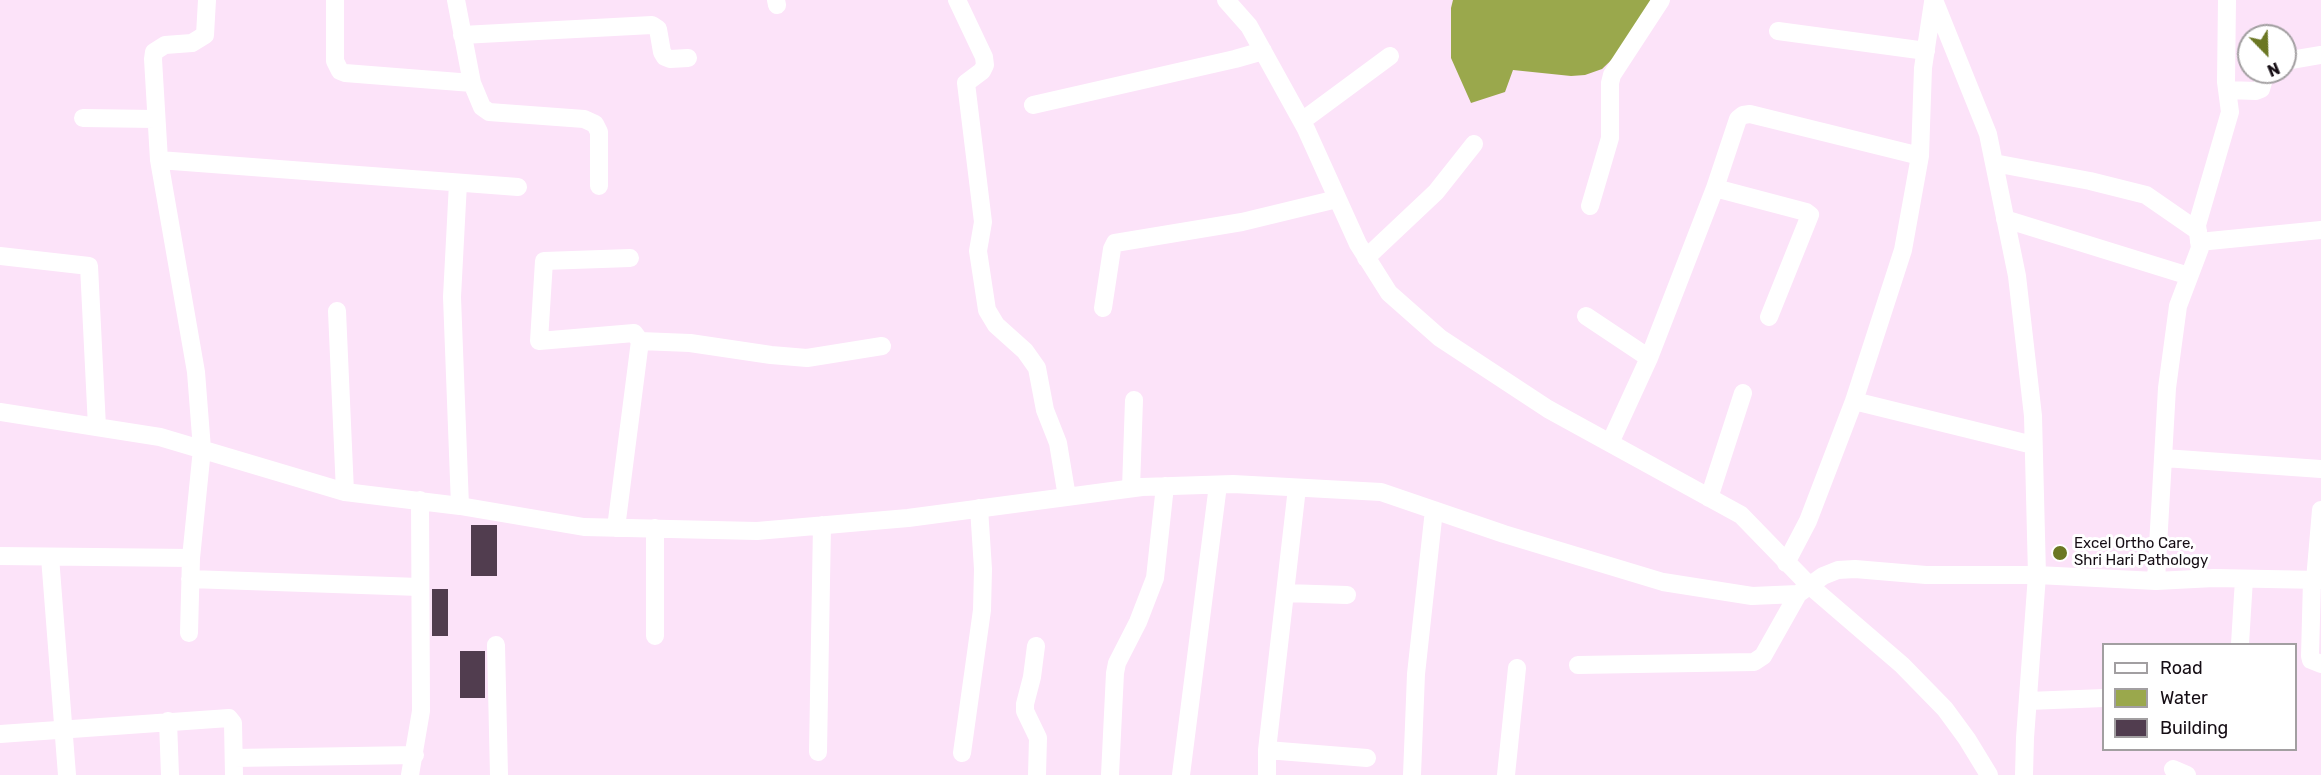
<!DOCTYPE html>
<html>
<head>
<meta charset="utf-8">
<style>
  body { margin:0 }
  #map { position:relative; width:2321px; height:775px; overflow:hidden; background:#fce3f9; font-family:Rubik,sans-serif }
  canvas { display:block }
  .legend { position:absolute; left:2102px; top:643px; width:195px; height:108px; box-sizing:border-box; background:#fff; border:2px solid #a29fa1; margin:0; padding:8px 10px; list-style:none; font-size:18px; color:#160e15 }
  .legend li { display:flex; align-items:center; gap:12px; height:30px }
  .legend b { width:30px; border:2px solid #a29fa1 }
  .north { position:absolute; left:2237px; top:24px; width:60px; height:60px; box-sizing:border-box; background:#fff; border:2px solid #a29fa1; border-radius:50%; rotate:157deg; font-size:16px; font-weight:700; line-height:24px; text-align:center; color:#160e15 }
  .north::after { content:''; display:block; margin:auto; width:21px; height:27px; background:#6b7723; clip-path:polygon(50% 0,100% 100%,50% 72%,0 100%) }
</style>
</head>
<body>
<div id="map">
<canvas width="2321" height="775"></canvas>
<ul class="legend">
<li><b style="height:8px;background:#fff"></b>Road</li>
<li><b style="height:16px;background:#9aa84c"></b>Water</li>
<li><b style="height:16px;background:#513d4f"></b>Building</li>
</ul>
<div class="north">N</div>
</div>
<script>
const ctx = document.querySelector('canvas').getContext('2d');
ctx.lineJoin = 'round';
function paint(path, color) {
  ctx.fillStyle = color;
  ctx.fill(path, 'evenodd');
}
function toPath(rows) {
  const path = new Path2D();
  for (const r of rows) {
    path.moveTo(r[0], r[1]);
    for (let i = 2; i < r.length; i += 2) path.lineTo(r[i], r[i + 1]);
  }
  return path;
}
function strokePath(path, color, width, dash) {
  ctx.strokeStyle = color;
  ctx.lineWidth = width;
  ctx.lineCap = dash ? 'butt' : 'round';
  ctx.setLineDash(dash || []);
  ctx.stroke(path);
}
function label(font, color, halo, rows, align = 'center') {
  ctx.font = font + ' Rubik,sans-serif';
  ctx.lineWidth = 6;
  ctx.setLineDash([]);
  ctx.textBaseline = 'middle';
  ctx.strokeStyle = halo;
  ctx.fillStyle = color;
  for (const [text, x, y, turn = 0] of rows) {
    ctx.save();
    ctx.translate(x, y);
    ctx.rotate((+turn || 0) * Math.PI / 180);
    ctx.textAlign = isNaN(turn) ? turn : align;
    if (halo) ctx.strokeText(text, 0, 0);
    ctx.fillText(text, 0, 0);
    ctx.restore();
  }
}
const water = toPath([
  [1453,0,1658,0,1627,45,1602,69,1585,75,1571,76,1513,70,1505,92,1471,103,1451,58,1451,8]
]);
const building = toPath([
  [471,525,497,525,497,576,471,576],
  [432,589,448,589,448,636,432,636],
  [460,651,485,651,485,698,460,698]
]);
const minor = toPath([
  [335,0,335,61,340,71,345,73,472,83],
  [456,0,472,83,482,107,489,112,584,119,595,124,599,132,599,186],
  [776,0,777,5],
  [957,0,984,57,985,65,982,71,966,83,983,222,978,251,987,310,996,325,1025,351,1037,368,1045,410,1058,443,1067,497],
  [1226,0,1249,26,1306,129,1358,244,1389,293,1440,338,1548,409,1741,515,1809,585,1902,665,1945,709,1967,739,1989,775],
  [1934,0,1988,134,2017,276,2033,416,2037,575,2025,738,2024,775],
  [1778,31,1926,51],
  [462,35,652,25,658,29,662,52,665,57,670,59,688,58],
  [2285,61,2321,55],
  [2227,90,2256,91,2261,89,2266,72],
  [1033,105,1235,59,1263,51],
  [83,118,156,119],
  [1302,121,1390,56],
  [159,160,518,187],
  [1994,163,2090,181,2146,195,2198,231],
  [458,183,452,297,460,506],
  [1715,188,1738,119,1743,115,1750,114,1920,156],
  [1590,206,1610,138,1610,83,1612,75,1661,0],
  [2005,219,2189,276],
  [2199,242,2321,230],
  [0,256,89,266,97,427],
  [630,258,544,261,539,341,634,333,640,341],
  [1366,258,1436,192,1474,144],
  [1103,308,1112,249,1115,243,1242,222,1337,199],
  [337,311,345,492],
  [1586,316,1649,358],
  [1854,401,2033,445],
  [0,412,160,437,345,492,460,506,584,527,757,531,908,518,1142,487,1233,484,1381,492,1504,534,1663,582,1752,596,1798,594,1823,576,1838,570,1855,569,1926,575,2037,575,2156,581,2214,578,2321,580],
  [1610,443,1649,358,1715,188,1806,212,1810,215,1769,317],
  [2164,458,2321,469],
  [1131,488,1134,400],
  [1709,498,1743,393],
  [616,528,640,341,690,343,771,355,807,358,882,346],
  [0,556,191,558,189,633],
  [50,557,67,775],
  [191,558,202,449,196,372,159,160,153,59,154,52,165,45,192,43,205,35,207,0],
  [1786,563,1808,521,1854,401,1903,250,1920,156,1923,68,1933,2],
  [190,579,419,587],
  [2312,580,2310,656,2311,660,2321,664],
  [2315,580,2321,510],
  [2156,581,2167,388,2178,306,2200,248,2197,225,2230,112,2226,82,2227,0],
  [1285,593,1347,595],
  [655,636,655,528],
  [2240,644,2244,579],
  [496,645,499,775],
  [1036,646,1032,677,1025,704,1025,711,1038,738,1037,775],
  [1578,665,1754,662,1763,656,1798,594],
  [2028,701,2104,698],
  [168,721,170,775],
  [0,734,229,718,233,723,234,775],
  [1267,750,1367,758],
  [818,752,822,525],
  [962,753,982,610,983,569,979,508],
  [234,758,415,755],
  [2173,769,2187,775],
  [410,775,421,711,420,500],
  [1110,775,1115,673,1117,663,1138,622,1155,578,1165,486],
  [1181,775,1218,485],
  [1267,775,1267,750,1297,488],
  [1412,775,1416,674,1434,510],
  [1506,775,1517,668]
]);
const markers = [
  [2060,553,8,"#6b7723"]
];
const poiNames = [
  ["Excel Ortho Care,",2074,544],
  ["Shri Hari Pathology",2074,561]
];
paint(water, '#9aa84c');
paint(building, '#513d4f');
strokePath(minor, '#fff', 18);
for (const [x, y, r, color] of markers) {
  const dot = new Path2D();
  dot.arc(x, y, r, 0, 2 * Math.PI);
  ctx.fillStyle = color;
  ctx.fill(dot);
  strokePath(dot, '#fff', 2);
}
label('15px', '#160e15', '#fff', poiNames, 'left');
</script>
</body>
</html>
